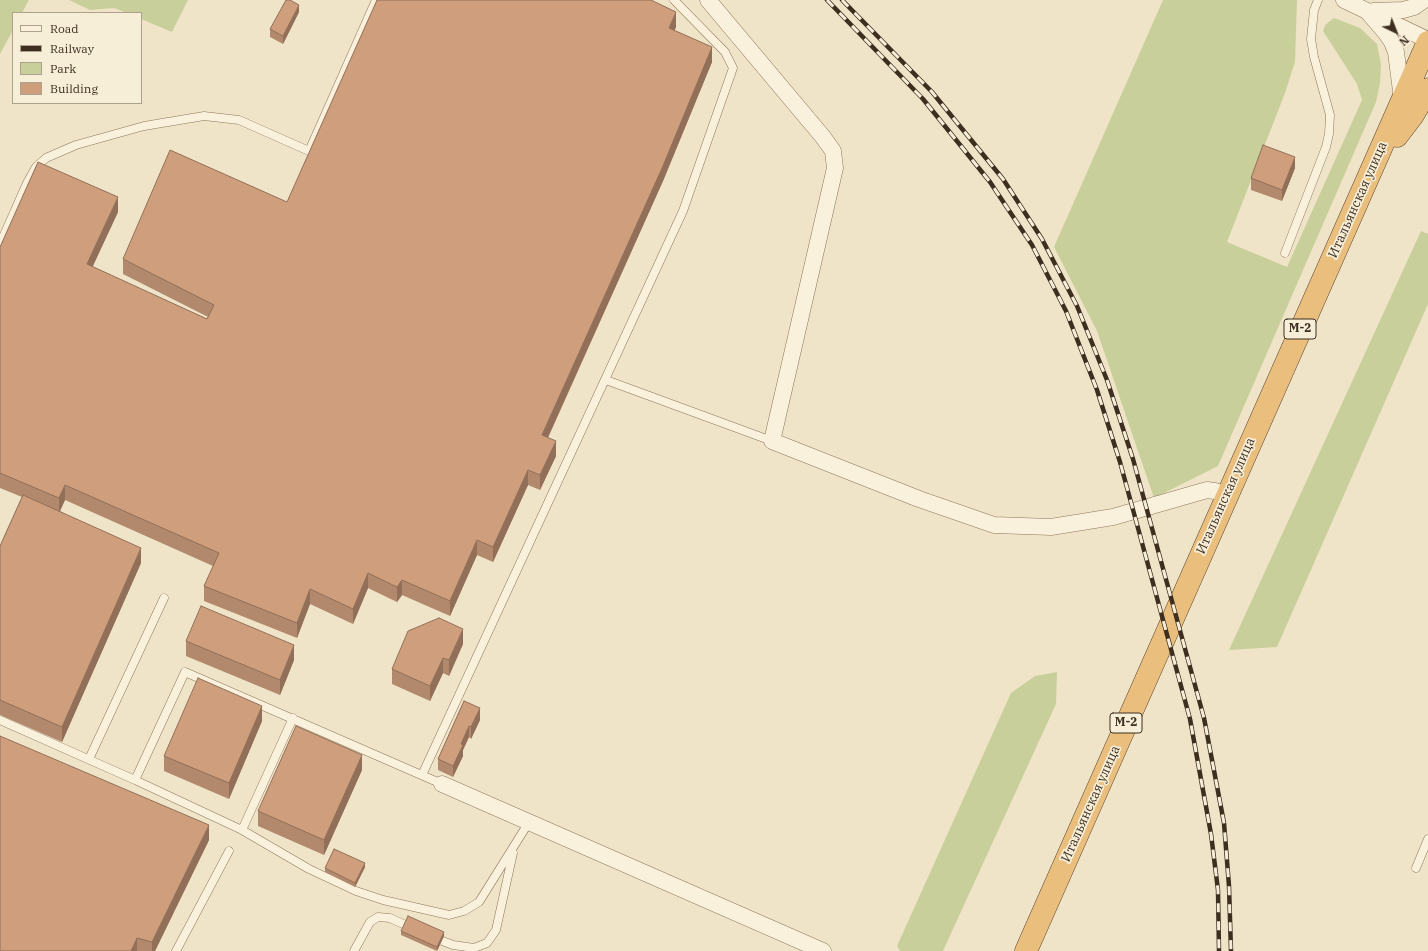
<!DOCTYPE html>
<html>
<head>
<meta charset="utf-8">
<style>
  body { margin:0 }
  #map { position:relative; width:1428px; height:951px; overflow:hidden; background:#f0e4c8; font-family:"IBM Plex Serif",serif }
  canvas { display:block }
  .legend { position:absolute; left:12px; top:12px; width:130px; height:92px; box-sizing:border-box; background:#f7eed8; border:1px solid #ada18e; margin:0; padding:5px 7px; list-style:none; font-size:12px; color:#3d2e20 }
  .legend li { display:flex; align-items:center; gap:8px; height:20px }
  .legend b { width:20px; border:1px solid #ada18e }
  .north { position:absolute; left:1376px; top:12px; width:40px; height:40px; -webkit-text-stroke:3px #f7eed8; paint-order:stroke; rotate:137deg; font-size:11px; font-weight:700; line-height:16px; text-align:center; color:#3d2e20 }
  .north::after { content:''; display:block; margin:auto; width:14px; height:18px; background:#3d2e20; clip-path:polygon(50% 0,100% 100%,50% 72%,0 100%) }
</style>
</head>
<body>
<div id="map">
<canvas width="1428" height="951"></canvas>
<ul class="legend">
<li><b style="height:5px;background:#faf1dc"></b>Road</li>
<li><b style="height:5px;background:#3d2e20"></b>Railway</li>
<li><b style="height:11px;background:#c9cf9b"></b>Park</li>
<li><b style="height:11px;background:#cf9f7d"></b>Building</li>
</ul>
<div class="north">N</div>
</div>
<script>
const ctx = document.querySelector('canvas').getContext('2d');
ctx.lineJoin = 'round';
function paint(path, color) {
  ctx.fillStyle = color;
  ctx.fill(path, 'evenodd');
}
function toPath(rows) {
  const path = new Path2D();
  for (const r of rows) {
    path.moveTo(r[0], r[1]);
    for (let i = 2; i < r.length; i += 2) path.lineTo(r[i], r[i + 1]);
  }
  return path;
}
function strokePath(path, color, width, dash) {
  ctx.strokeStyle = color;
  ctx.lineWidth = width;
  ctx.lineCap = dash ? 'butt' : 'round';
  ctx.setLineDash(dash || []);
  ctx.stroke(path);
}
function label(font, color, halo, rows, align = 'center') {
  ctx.font = font + ' "IBM Plex Serif",serif';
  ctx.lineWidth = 3.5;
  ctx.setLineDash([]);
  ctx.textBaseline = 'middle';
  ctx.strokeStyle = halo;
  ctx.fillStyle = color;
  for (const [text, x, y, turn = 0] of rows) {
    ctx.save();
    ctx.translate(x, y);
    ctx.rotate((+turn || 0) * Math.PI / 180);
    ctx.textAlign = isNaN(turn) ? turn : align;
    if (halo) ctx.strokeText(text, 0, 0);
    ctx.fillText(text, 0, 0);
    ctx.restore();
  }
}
const green = toPath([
  [0,0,29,0,22,13,13,13,13,30,0,54],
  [69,0,188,0,172,32,141,19,141,13,127,13,114,8,90,10],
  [1163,0,1297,0,1295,62,1285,93,1227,242,1287,267,1362,100,1357,84,1323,31,1325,25,1334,18,1360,28,1377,44,1381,64,1380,83,1376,102,1218,466,1154,498,1097,331,1054,247],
  [1421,231,1428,234,1428,304,1277,647,1229,650],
  [1057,672,1056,704,943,951,900,951,897,946,1011,693,1035,676]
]);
const service = toPath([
  [0,244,27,183,36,167,46,158,76,145,144,126,204,116,239,120,309,151,376,0],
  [1285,253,1326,147,1329,134,1330,115,1314,57,1311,39,1314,10,1318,0],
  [606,380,772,441],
  [0,720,135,780,185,672,442,784],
  [89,759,164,598],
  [422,775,683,211,733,68,725,52,674,0],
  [135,780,242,830,309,869,356,891,383,900,449,915,464,911,479,902,529,822],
  [242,830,293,718],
  [1416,868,1428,839],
  [432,937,453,945,474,948,487,943,496,930,513,853],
  [176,951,229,851],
  [354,951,370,922,378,917,390,918,414,929]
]);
const minor = toPath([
  [708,0,823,137,833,151,835,168,772,441,919,499,994,525,1051,527,1113,517,1207,490,1215,491,1226,495],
  [1344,0,1428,40],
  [1367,11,1385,32,1392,42,1396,52,1402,99],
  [1373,11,1403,10,1414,7,1424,0],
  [442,784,823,951]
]);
const trunk = toPath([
  [1397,136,1413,115,1428,89],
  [1026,951,1428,42]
]);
const rail = toPath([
  [827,0,923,99,990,182,1032,245,1066,311,1097,390,1120,462,1190,719,1211,834,1218,890,1219,951],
  [842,0,932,92,1003,179,1042,239,1077,306,1107,380,1133,459,1204,718,1224,823,1229,886,1231,951]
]);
const wall = toPath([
  [299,12,283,44,270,37,270,29],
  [676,27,674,31,712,62,663,181,548,438,556,456,540,490,528,485,493,562,477,555,450,616,402,595,397,602,368,588,353,624,310,604,297,638,204,601,204,586,213,566,65,500,60,511,141,563,62,742,0,715,0,546,22,497,0,488,0,247,118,212,92,267,207,319,208,317,123,274,123,259,287,202],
  [1295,168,1282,201,1251,190,1251,178],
  [186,641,294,660,280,695,186,656],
  [463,644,449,676,443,673,430,701,392,684,392,669],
  [464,701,480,720,471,739,469,737,463,750,463,756,453,777,438,770,438,759],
  [262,721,229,799,164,771,164,756],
  [362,770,324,855,258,826,258,811],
  [209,840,155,951,0,951],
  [365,867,355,887,325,872,325,868],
  [401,931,444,936,437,951,401,935]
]);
const shadedWall = toPath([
  [299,5,299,12,283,44,283,36],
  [676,12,676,27,669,43,669,28],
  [712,47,712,62,663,181,542,450,542,435],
  [1295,157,1295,168,1282,201,1282,190],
  [118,197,118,212,87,279,87,264],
  [556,441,556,456,540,490,540,475],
  [528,470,528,485,493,562,493,547],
  [65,485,65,500,59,513,59,498],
  [477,540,477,555,450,616,450,601],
  [141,548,141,563,62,742,62,727],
  [368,573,368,588,353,624,353,609],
  [402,580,402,595,397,602,397,587],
  [310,589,310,604,297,638,297,623],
  [463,629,463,644,449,676,449,660],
  [294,645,294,660,280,695,280,680],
  [443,658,443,673,430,701,430,686],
  [262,706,262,721,229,799,229,783],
  [480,708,480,720,471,739,471,727],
  [469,726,469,737,463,750,463,756,453,777,453,766,461,744],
  [362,755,362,770,324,855,324,840],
  [209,825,209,840,155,951,152,951,152,942],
  [365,863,365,867,355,887,355,883],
  [444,932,444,936,437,951,437,947],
  [137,938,137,951,131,951]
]);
const building = toPath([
  [286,0,290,0,299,5,283,36,270,29,286,0],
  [377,0,651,0,676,12,669,28,712,47,663,166,542,435,556,441,540,475,528,470,493,547,477,540,450,601,402,580,397,587,368,573,353,609,310,589,297,623,204,586,219,553,65,485,59,498,0,473,0,247,38,162,118,197,87,264,207,319,214,305,123,259,170,150,287,202,377,0],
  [1263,145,1295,157,1282,190,1251,178,1263,145],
  [23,495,141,548,62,727,0,700,0,546,23,495],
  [201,606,294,645,280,680,186,641,201,606],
  [439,618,463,629,449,660,443,658,430,686,392,669,408,631,439,618],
  [198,678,262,706,229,783,164,756,198,678],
  [464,701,480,708,471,727,469,726,461,744,463,745,453,766,438,759,464,701],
  [296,726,362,755,324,840,258,811,296,726],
  [0,736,209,825,152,942,137,938,131,951,0,951,0,736],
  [334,849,365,863,355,883,325,868,334,849],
  [408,916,444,932,437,947,401,931,408,916]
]);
const shields = [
  [1300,329,32],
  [1126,723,32]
];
const shieldNames = [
  ["М-2",1300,329],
  ["М-2",1126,723]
];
const streetNames = [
  ["Итальянская улица",1358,200,-66],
  ["Итальянская улица",1226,496,-66],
  ["Итальянская улица",1091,804,-66]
];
paint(green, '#c9cf9b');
strokePath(service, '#8d765c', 9);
strokePath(minor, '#8d765c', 17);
strokePath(trunk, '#5b4430', 23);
strokePath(service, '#faf1dc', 8);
strokePath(minor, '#faf1dc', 16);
strokePath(trunk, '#eabe7c', 22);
strokePath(rail, '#3d2e20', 4.5);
strokePath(rail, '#f7eed8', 3, [9]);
paint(wall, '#b2896c');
paint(shadedWall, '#916f58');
paint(building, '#cf9f7d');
strokePath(building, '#916f58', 1);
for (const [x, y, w] of shields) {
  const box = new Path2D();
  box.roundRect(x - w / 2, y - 10, w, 20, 3);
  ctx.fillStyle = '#f7eed8';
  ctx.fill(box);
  strokePath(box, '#3d2e20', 1);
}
label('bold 12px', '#3d2e20', null, shieldNames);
label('13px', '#3d2e20', '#f7eed8', streetNames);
</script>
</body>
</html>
